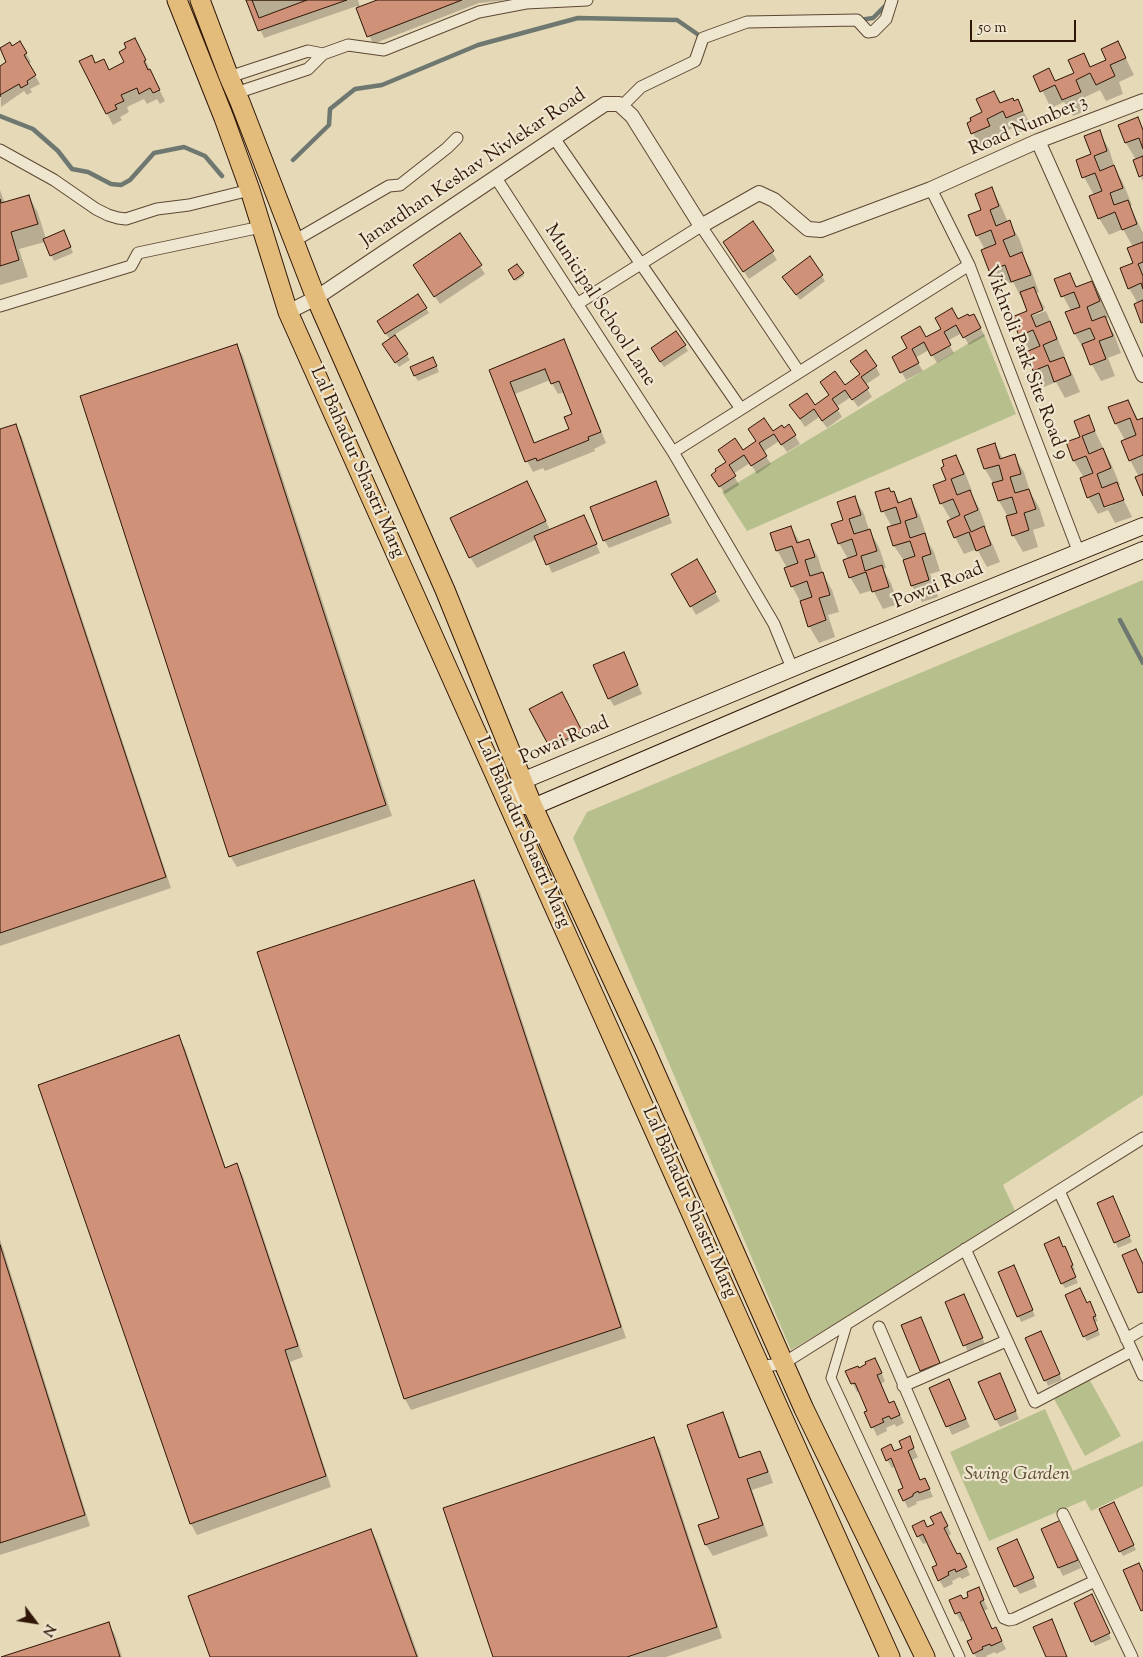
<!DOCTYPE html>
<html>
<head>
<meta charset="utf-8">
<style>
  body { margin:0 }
  #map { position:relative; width:1143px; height:1657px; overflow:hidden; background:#e6d9b7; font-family:"Sorts Mill Goudy",serif }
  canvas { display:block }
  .north { position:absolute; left:10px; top:1597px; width:50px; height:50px; -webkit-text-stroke:4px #efe6d0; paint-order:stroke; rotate:121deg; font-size:14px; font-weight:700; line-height:20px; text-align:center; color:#2f1607 }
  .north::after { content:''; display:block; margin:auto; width:18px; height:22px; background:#2f1607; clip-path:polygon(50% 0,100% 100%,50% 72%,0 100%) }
  .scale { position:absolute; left:970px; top:20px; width:106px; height:22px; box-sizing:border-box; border:2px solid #2f1607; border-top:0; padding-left:6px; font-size:15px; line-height:18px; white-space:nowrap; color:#2f1607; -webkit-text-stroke:4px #efe6d0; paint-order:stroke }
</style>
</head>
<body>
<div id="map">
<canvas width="1143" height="1657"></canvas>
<div class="north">N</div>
<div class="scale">50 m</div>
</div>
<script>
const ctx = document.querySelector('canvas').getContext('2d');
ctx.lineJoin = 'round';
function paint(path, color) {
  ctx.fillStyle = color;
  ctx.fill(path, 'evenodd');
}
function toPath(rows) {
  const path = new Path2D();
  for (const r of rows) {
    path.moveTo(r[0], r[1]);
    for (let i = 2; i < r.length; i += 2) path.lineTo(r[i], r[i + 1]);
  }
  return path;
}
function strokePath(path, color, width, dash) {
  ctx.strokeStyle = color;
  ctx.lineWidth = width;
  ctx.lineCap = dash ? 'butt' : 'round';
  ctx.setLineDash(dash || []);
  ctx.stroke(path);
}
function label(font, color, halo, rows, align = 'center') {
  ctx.font = font + ' "Sorts Mill Goudy",serif';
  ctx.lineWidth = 4.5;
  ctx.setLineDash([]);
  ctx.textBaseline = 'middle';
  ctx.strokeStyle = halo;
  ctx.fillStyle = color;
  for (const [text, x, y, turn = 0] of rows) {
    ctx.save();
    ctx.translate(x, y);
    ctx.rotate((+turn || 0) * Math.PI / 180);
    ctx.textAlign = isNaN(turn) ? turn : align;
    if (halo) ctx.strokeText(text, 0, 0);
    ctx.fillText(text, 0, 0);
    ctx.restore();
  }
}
const green = toPath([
  [984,334,1016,414,747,531,722,492],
  [1143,580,1143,1095,1003,1185,1017,1215,791,1350,573,838,587,812],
  [1088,1377,1121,1436,1085,1456,1053,1397],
  [1045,1409,1073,1471,1143,1441,1143,1486,1091,1511,1085,1500,989,1541,950,1452]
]);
const shadow = toPath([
  [247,0,358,0,360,7,380,0,507,0,479,3,373,44,357,6,264,38],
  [135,39,165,101,160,104,157,99,147,104,144,99,127,107,129,112,120,117,122,120,113,125,107,114,95,64,109,71,126,63,128,49],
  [1118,42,1134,75,1119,82,1123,94,1106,101,1100,90,1085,97,1090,109,1073,116,1064,102,1051,108,1035,76,1049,70,1056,82,1075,74,1083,54,1091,68,1108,60],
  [20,43,31,62,28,64,40,84,30,89,32,92,27,95,24,91,1,107,0,67,8,63,12,47],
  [994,92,1001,104,1018,101,1032,128,1017,134,1013,128,995,136,998,143,982,150,973,133],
  [1137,119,1143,129,1143,181,1134,161,1136,160,1126,143,1120,126],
  [1099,132,1109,149,1115,168,1123,183,1132,205,1130,206,1143,233,1143,324,1138,304,1129,288,1135,264,1133,247,1123,229,1109,235,1099,218,1094,195,1084,177,1077,161,1093,155],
  [992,189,1001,206,1008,222,1009,222,1019,238,1024,252,1021,253,1031,270,1039,292,1036,293,1045,308,1031,314,1031,316,1046,311,1065,356,1063,357,1073,375,1080,392,1065,398,1056,382,1044,387,1034,371,1027,352,1030,351,1021,335,1029,311,1024,298,1022,299,1013,282,1000,287,990,270,985,250,977,235,983,210],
  [0,190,5,204,29,196,38,213,46,239,66,237,73,253,54,261,45,242,19,249,28,277,0,285],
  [460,235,485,274,440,304,419,273],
  [729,250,772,252,777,260,749,279],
  [810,258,825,281,800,300,787,282],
  [517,265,524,276,516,281,509,270],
  [1069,274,1077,288,1091,283,1101,299,1108,318,1105,319,1114,334,1121,353,1108,358,1115,376,1101,381,1075,334,1067,313,1071,311,1063,296],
  [418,296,429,313,394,335,410,360,399,367,387,349,390,340,378,321],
  [973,315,985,336,969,345,962,333,947,341,954,353,937,363,929,350,915,358,923,371,906,380,893,357,958,321],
  [563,341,570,352,606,443,594,449,595,451,545,471,543,468,533,472,527,461,490,371],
  [550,380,558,394,565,392,574,414,570,430,535,444,515,394],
  [236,345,243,356,392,816,237,867,230,856],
  [685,346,688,351,664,367,655,354],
  [436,364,439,372,418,381,415,376],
  [876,367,880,375,865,385,872,397,858,407,851,397,836,407,842,417,827,428,819,417,805,427,791,406,815,407],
  [1128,401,1139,421,1143,419,1143,494,1139,477,1130,460,1125,440,1116,424,1110,408],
  [1088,417,1112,466,1120,485,1117,486,1132,517,1115,523,1108,510,1098,514,1088,497,1084,478,1074,461,1067,443,1082,438,1075,421],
  [1113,503,1113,505,1105,508,1105,506],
  [15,426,22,437,171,888,0,946,0,431],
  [789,426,800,444,787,452,779,441,763,452,771,464,757,474,750,463,733,474,739,485,725,494,713,475,743,452,772,432,783,430],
  [995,445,1003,459,1014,456,1024,472,1030,492,1039,507,1045,526,1033,530,1038,547,1023,552,1013,535,1008,517,999,501,994,485,985,469,979,450],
  [956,456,965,473,972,491,970,492,979,508,986,527,984,528,993,545,1000,562,987,567,977,549,964,554,955,537,951,520,941,503],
  [655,482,672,523,609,548,604,540],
  [533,493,550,530,584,516,600,553,552,573,537,539,477,568,470,557],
  [891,493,894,493,900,503,911,500,920,516,926,534,924,535,934,552,940,571,930,574,938,597,922,602,912,586,905,562,894,546,892,527,883,511],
  [855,498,864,514,869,530,879,547,886,568,883,569,891,583,898,604,883,609,873,590,860,594,850,577,848,559,839,543,844,521],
  [791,527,800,543,808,540,818,557,823,574,832,590,839,612,828,615,835,637,819,643,809,626,801,603,792,586,787,568,777,550],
  [696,560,720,601,696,615,673,574],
  [628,662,642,694,614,706,609,698],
  [561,693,582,734,552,749,531,709],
  [474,881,480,892,626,1338,411,1410,405,1399,259,953],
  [178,1037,185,1048,226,1169,237,1165,243,1176,303,1357,290,1362,331,1487,197,1535,191,1524],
  [1115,1203,1132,1242,1118,1248,1099,1204],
  [0,1239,90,1526,0,1555],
  [1063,1249,1068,1253,1075,1270,1073,1271,1078,1283,1065,1288,1062,1283],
  [1017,1272,1035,1316,1021,1322,1000,1273],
  [964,1295,986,1347,969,1354,946,1303],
  [1087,1304,1092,1308,1098,1321,1095,1322,1100,1335,1087,1341,1084,1336],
  [921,1318,944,1371,926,1379,902,1326],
  [1044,1338,1062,1380,1048,1386,1027,1339],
  [879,1367,885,1381,881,1384,890,1404,894,1402,904,1423,896,1427,895,1424,886,1428,887,1431,877,1436,866,1413,869,1411,860,1391,857,1392,847,1372],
  [949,1381,970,1427,952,1435,931,1388],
  [1004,1382,1019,1419,1000,1427,996,1419],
  [723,1414,729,1425,741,1459,760,1452,766,1463,773,1483,752,1490,768,1536,713,1556,706,1545,700,1526,720,1519],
  [653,1438,660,1449,722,1638,666,1657,494,1657],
  [909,1438,918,1457,912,1460,921,1481,929,1488,933,1497,916,1502,917,1504,908,1508,904,1500,905,1489,896,1466,892,1468,887,1460,894,1453,904,1449],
  [1116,1509,1136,1550,1123,1556,1120,1551],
  [945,1521,951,1534,948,1536,957,1556,964,1562,970,1575,962,1579,960,1577,952,1581,953,1584,944,1588,939,1580,939,1565,928,1542,923,1544,918,1536,928,1529],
  [371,1530,377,1541,419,1657,211,1657],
  [1065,1530,1081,1568,1063,1576,1059,1568],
  [1021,1549,1037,1587,1020,1594,1015,1586],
  [978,1588,988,1609,983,1611,992,1630,996,1629,1006,1649,996,1654,995,1652,986,1656,987,1657,976,1657,974,1653,974,1640,965,1620,961,1622,956,1613,963,1601,970,1597],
  [1095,1601,1111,1639,1095,1646,1092,1641],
  [108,1623,115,1635,122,1657,5,1657]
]);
const stream = toPath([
  [860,20,873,18,887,4],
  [0,116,33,129,58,151,72,169,88,172,111,184,121,185,130,180,154,153,184,147,205,156,222,176],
  [293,160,329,125,330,109,355,89,382,85,478,45,578,18,677,20,703,38],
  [1120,620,1143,663]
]);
const building = toPath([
  [246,0,347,0,258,31,246,0],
  [252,0,307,0,259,18,252,0],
  [377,0,462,0,367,37,356,8,377,0],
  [135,38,146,60,144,61,148,70,150,69,160,90,153,93,150,88,139,94,137,88,121,95,124,101,115,105,117,109,106,114,79,61,92,55,95,63,104,59,109,70,124,62,119,52,126,48,124,43,135,38],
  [20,41,27,53,24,55,36,75,27,81,28,84,21,88,19,84,0,95,0,97,0,66,6,62,0,48,10,42,12,46,20,41],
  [1118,41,1126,58,1110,65,1115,76,1096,85,1090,73,1076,80,1081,92,1062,100,1055,85,1040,92,1033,76,1049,68,1055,81,1074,73,1068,60,1084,53,1090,67,1106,60,1101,49,1118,41],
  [994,91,1000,103,1013,98,1014,101,1018,99,1023,111,1006,118,1003,111,987,119,990,126,971,134,967,123,971,121,970,118,982,112,976,99,994,91],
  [1138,117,1143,130,1143,149,1139,138,1125,143,1118,125,1138,117],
  [1100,130,1107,151,1094,156,1100,171,1114,165,1123,188,1110,193,1114,205,1128,200,1137,224,1122,230,1115,212,1098,219,1089,196,1102,191,1095,173,1082,178,1076,160,1091,154,1084,136,1100,130],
  [1143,156,1143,175,1139,177,1133,160,1143,156],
  [992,187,999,206,990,210,996,226,1010,220,1015,235,1003,240,1010,257,1022,252,1031,275,1011,282,1005,265,989,271,981,250,996,244,991,230,976,236,968,215,981,210,975,194,992,187],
  [29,195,38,224,11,232,19,260,0,266,0,199,1,203,29,195],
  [753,221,774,251,743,272,723,242,753,221],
  [64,230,71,247,50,256,43,239,64,230],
  [460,233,482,265,434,297,413,265,460,233],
  [1143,242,1143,262,1138,264,1143,276,1143,289,1141,283,1128,289,1120,268,1133,263,1127,248,1143,242],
  [810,256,823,275,796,295,782,277,810,256],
  [517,264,524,273,514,280,508,270,517,264],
  [1070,273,1076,287,1092,281,1100,301,1087,307,1092,321,1105,316,1113,336,1099,341,1106,359,1090,365,1082,344,1095,339,1090,328,1074,334,1065,312,1080,307,1074,292,1061,297,1054,279,1070,273],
  [1034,287,1043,310,1031,315,1036,327,1050,321,1057,339,1043,345,1050,362,1064,357,1071,375,1054,382,1048,365,1033,371,1026,352,1040,346,1033,330,1019,336,1012,317,1027,311,1020,292,1034,287],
  [418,294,427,308,385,334,377,321,418,294],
  [1143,300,1143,322,1141,323,1134,304,1143,300],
  [952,308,958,319,968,314,969,316,974,314,981,328,963,338,956,325,944,332,951,345,931,356,924,342,912,349,919,363,900,373,892,357,907,348,901,337,920,326,926,337,941,329,935,318,952,308],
  [676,331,686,345,660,362,651,348,676,331],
  [395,335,408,354,395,363,382,344,395,335],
  [564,339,601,432,588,437,589,440,537,461,536,458,525,462,489,370,564,339],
  [545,369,551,384,559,381,572,414,564,417,569,429,534,443,510,382,545,369],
  [237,344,386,805,229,857,80,396,237,344],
  [866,350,877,366,861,377,869,388,852,400,845,390,832,399,839,409,822,421,814,409,800,419,789,405,807,393,815,405,829,395,820,382,835,371,845,385,860,374,850,361,866,350],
  [433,357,437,366,414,376,410,367,433,357],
  [1128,400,1137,420,1143,418,1143,455,1129,461,1121,441,1136,435,1130,418,1115,424,1108,407,1128,400],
  [1089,415,1095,431,1082,436,1089,454,1103,448,1111,468,1097,474,1102,488,1117,482,1124,500,1104,507,1099,493,1087,498,1080,478,1093,473,1086,456,1073,461,1066,442,1080,437,1074,421,1089,415],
  [764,418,773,431,782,425,784,428,789,424,796,435,781,445,774,434,759,443,767,456,751,466,744,455,729,465,736,476,719,487,711,475,716,471,715,469,726,462,718,450,735,438,743,450,756,441,748,429,764,418],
  [16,424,166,877,0,933,0,429,16,424],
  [995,443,1000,459,1015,454,1021,474,1010,477,1015,493,1029,489,1036,509,1024,513,1029,530,1012,536,1006,516,1017,513,1012,497,998,501,992,483,1003,480,999,465,984,469,977,449,995,443],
  [956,455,964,474,951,479,957,495,970,490,978,510,964,516,971,532,984,526,991,545,976,551,969,532,954,538,947,521,960,515,953,499,940,504,933,485,946,480,941,468,944,466,942,460,956,455],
  [1143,474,1143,496,1135,477,1143,474],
  [527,481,546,521,469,558,450,518,527,481],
  [656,481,669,515,603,541,590,507,656,481],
  [889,488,891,492,894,491,898,503,911,498,917,517,905,521,910,538,925,533,931,554,922,557,929,580,911,586,903,560,915,556,910,541,893,546,887,527,901,523,896,507,881,512,875,492,889,488],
  [855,496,861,515,849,519,854,534,870,529,877,551,861,556,865,571,882,565,889,587,872,592,866,572,849,578,843,560,857,555,852,539,838,544,831,524,843,520,837,502,855,496],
  [584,515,597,544,546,565,534,536,584,515],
  [791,526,797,543,809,539,815,557,805,560,810,576,823,572,830,595,819,598,826,620,808,627,800,601,812,597,807,581,791,587,784,568,798,563,792,546,776,551,770,533,791,526],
  [697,559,716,592,690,607,671,574,697,559],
  [624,652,638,685,608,699,593,665,624,652],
  [562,692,582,731,550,748,529,709,562,692],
  [474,880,621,1327,404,1399,257,952,474,880],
  [179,1035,225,1168,237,1163,298,1346,285,1350,326,1476,190,1524,38,1085,179,1035],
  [1113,1196,1130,1236,1114,1243,1097,1203,1113,1196],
  [1059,1237,1063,1247,1065,1246,1073,1265,1071,1266,1076,1277,1061,1284,1044,1244,1059,1237],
  [0,1245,85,1515,0,1543,0,1245],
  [1136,1249,1143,1264,1143,1292,1138,1293,1122,1255,1136,1249],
  [1014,1265,1033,1310,1017,1317,998,1272,1014,1265],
  [1080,1288,1087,1303,1090,1301,1096,1316,1093,1317,1098,1330,1083,1337,1065,1295,1080,1288],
  [964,1294,983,1338,963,1346,945,1302,964,1294],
  [921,1317,940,1363,920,1371,901,1325,921,1317],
  [1041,1331,1060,1374,1044,1381,1025,1338,1041,1331],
  [875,1358,882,1373,877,1375,889,1403,894,1401,900,1415,891,1419,889,1416,882,1419,884,1422,871,1428,864,1412,867,1411,855,1383,851,1384,845,1371,858,1366,859,1368,866,1364,865,1362,875,1358],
  [1000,1373,1016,1411,995,1420,978,1382,1000,1373],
  [949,1379,966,1419,946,1427,929,1388,949,1379],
  [723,1412,739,1458,760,1451,768,1472,747,1479,763,1525,705,1545,698,1525,719,1518,687,1425,723,1412],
  [910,1436,914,1448,908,1451,920,1480,925,1478,930,1489,919,1493,918,1491,913,1494,913,1496,903,1501,898,1490,903,1488,891,1458,886,1461,881,1449,891,1444,894,1451,902,1448,899,1441,910,1436],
  [654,1437,717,1627,627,1657,493,1657,443,1508,654,1437],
  [1114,1502,1134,1545,1119,1552,1099,1509,1114,1502],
  [941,1512,948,1526,944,1528,957,1554,960,1553,967,1567,956,1572,955,1569,948,1572,949,1575,938,1581,932,1567,937,1565,923,1534,917,1537,912,1526,924,1520,927,1527,934,1524,930,1517,941,1512],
  [1061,1520,1078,1560,1058,1568,1041,1529,1061,1520],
  [371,1529,417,1657,210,1657,188,1596,371,1529],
  [1017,1539,1034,1578,1014,1587,997,1548,1017,1539],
  [1139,1563,1143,1572,1143,1610,1141,1611,1123,1570,1139,1563],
  [979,1587,984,1600,980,1602,992,1629,996,1627,1002,1641,991,1646,990,1644,982,1647,983,1649,973,1654,967,1641,972,1639,960,1612,955,1614,949,1600,961,1595,963,1599,968,1597,967,1592,979,1587],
  [1092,1594,1110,1633,1091,1642,1074,1603,1092,1594],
  [1052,1619,1067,1657,1046,1657,1033,1627,1052,1619],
  [109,1622,120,1657,1,1657,109,1622]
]);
const pedestrian = toPath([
  [846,1328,831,1378,960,1657]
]);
const minor = toPath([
  [229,77,308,51,323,54],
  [236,93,308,69,323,54,348,45,384,50,479,12,526,3,587,0],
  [622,106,641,87,695,61,703,38,747,22,857,20,868,32,874,31,886,19,892,0],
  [554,138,741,409],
  [0,150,54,180,96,209,108,215,118,218,126,219,157,209,189,205,250,190],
  [496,178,673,452,774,624,792,668],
  [931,189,969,265,1079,553],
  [294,241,389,186,400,185,447,148,457,138],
  [577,304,701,226,799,372],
  [0,306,131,266,138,253,261,227],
  [673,452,969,265],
  [1059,1191,1143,1375],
  [965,1249,1035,1402,1132,1351],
  [879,1327,1004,1618,1009,1620,1014,1619,1095,1581],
  [1126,1339,1143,1329],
  [761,1367,784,1363,1143,1138],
  [903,1386,1006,1341],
  [1063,1514,1132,1657]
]);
const tertiary = toPath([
  [1038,141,1143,375],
  [288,312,316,298,605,104,619,104,632,116,701,226,759,193,774,200,808,229,821,230,931,189,1038,141,1143,101]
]);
const secondary = toPath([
  [1143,526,805,663,522,781,510,804,533,807,819,685,1143,550]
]);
const primary = toPath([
  [177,0,224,118,250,190,288,312,890,1657],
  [200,0,229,77,240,102,316,298,445,590,533,807,646,1052,804,1409,925,1657]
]);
const streetNames = [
  ["Road Number 3",1029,127,-23],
  ["Janardhan Keshav Nivlekar Road",474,169,-34],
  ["Municipal School Lane",599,306,57],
  ["Vikhroli Park Site Road 9",1025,363,69],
  ["Lal Bahadur Shastri Marg",356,463,66],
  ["Powai Road",939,587,-22],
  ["Powai Road",565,742,-23],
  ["Lal Bahadur Shastri Marg",522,833,66],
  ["Lal Bahadur Shastri Marg",688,1203,66]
];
const parkNames = [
  ["Swing Garden",1017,1476]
];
paint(green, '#b7bf8d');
paint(shadow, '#0003');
strokePath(stream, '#6e7870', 4.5);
paint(building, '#cf9177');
strokePath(building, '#2f1607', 1);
strokePath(pedestrian, '#5d4733', 11);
strokePath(minor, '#5d4733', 13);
strokePath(tertiary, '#5d4733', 16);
strokePath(secondary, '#2f1607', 18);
strokePath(primary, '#2f1607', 21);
strokePath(pedestrian, '#efe6d0', 9);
strokePath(minor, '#efe6d0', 11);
strokePath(tertiary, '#efe6d0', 14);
strokePath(secondary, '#efe6d0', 16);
strokePath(primary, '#e3bc7c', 19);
label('19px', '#2f1607', '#efe6d0', streetNames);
label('italic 19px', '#58492f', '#efe6d0', parkNames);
</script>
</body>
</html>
